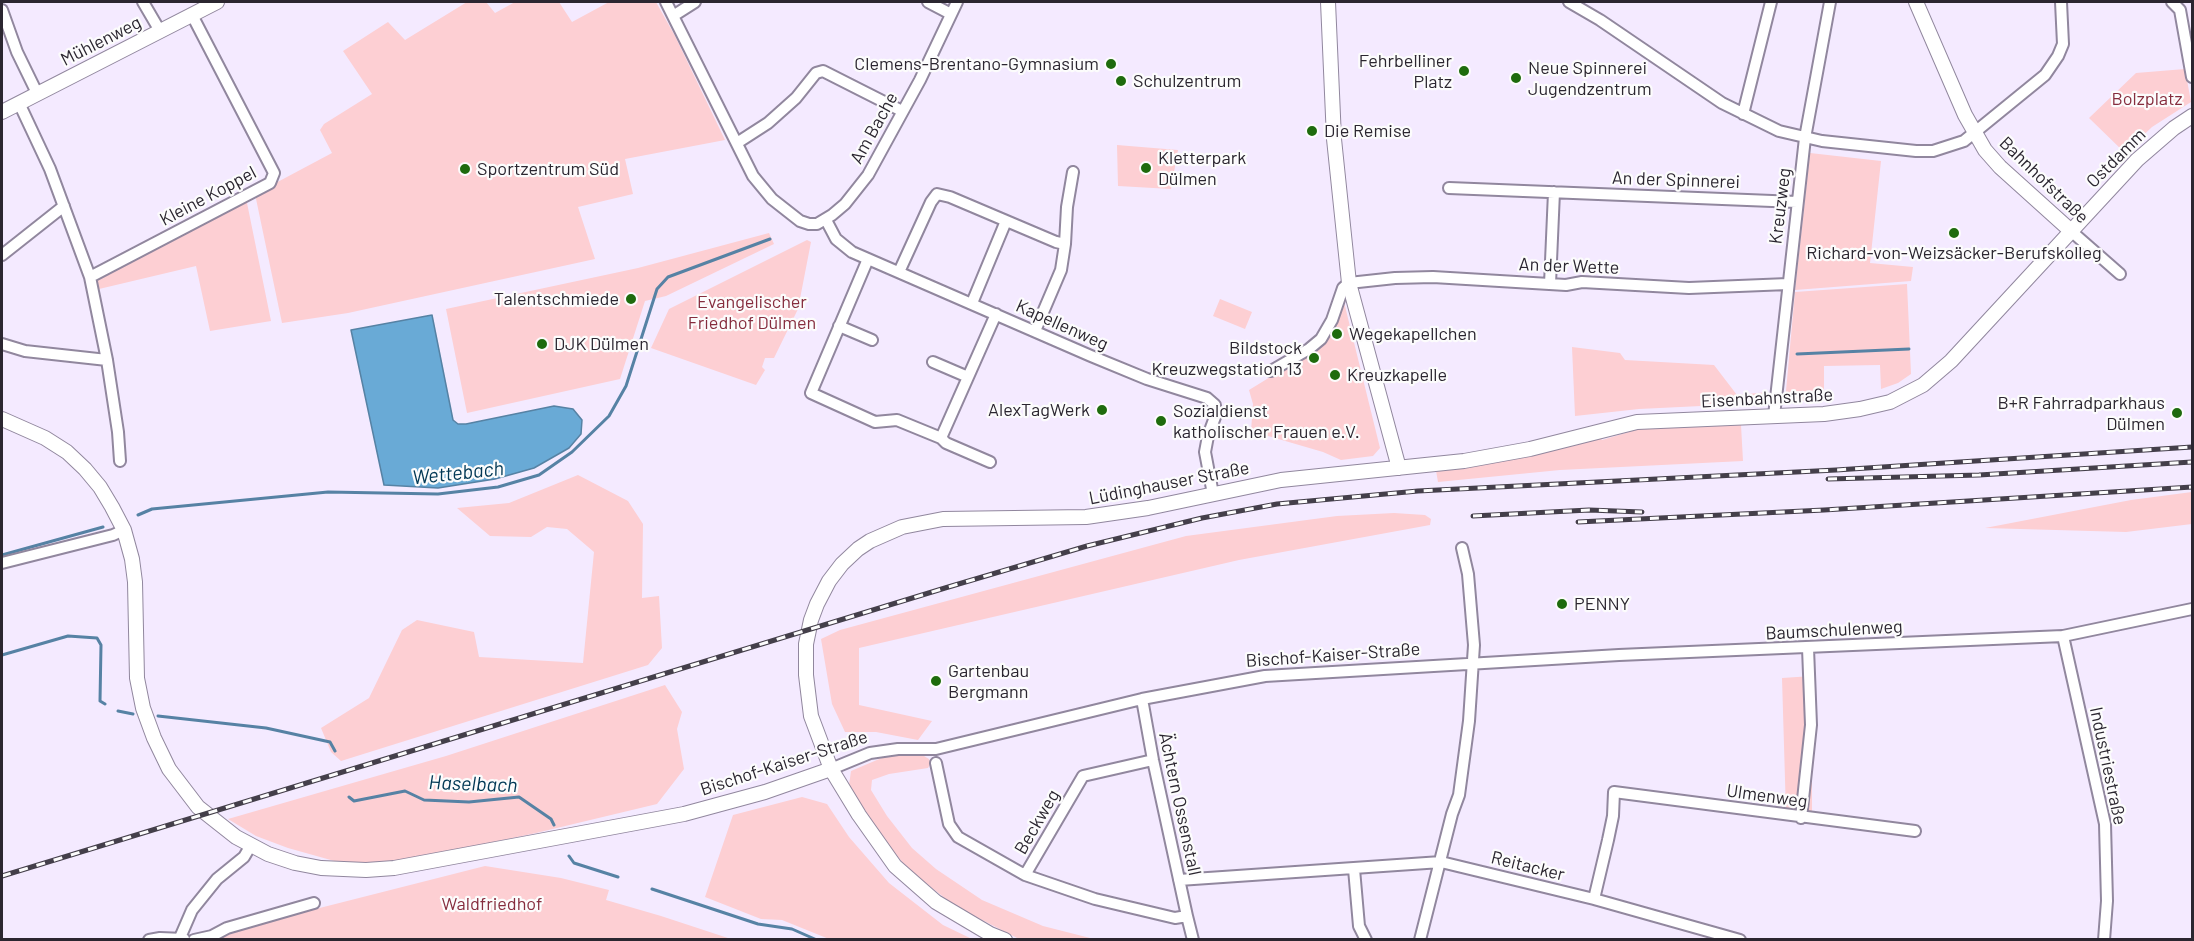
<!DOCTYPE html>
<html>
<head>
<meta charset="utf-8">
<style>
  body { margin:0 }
  #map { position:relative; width:2194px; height:941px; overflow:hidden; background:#f4eaff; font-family:Barlow,sans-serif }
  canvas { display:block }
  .frame { position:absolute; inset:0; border:3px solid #2b2630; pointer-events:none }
</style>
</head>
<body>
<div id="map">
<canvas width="2194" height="941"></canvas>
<div class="frame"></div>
</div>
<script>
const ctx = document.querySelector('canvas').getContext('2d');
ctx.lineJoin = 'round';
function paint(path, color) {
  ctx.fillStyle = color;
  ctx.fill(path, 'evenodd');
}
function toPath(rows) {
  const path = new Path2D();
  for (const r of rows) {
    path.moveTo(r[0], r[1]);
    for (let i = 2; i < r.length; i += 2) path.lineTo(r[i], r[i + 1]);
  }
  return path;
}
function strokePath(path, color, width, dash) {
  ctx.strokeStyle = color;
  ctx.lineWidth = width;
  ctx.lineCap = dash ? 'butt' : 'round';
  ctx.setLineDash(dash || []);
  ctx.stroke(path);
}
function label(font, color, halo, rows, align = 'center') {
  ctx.font = font + ' Barlow,sans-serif';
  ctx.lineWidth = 4.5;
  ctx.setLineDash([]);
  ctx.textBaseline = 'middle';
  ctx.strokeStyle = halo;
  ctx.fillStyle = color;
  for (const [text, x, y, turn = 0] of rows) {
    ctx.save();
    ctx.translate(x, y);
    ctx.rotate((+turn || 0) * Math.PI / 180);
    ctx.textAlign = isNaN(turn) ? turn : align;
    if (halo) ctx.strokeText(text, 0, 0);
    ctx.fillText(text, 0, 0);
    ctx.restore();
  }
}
const green = toPath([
  [467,2,486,2,495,13,515,2,559,2,572,22,609,2,656,2,675,36,725,140,625,159,633,194,578,207,595,259,348,313,282,323,255,194,332,153,320,130,324,124,372,94,343,51,388,22,405,40],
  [2185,69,2191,102,2152,127,2125,153,2089,118,2136,73],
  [1117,145,1178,150,1171,189,1118,186],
  [1810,153,1881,161,1870,263,1913,267,1911,281,1795,290],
  [246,198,271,321,210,331,196,266,99,289,97,277],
  [769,233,774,244,666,296,645,301,620,379,467,413,446,309,638,268],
  [807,240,811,242,798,309,774,358,765,358,762,367,765,370,756,385,651,348,669,309],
  [1907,284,1911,374,1898,383,1881,389,1880,365,1824,366,1824,400,1797,401,1788,397,1786,391,1795,292],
  [1343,298,1380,448,1373,456,1341,460,1323,452,1251,431,1253,404,1249,390,1311,352],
  [1220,299,1252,312,1245,329,1213,316],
  [1572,347,1620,353,1625,360,1714,365,1737,395,1768,392,1768,397,1763,403,1639,409,1575,416],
  [1741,425,1743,461,1560,470,1438,482,1435,465,1597,433,1602,440,1639,429],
  [578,475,628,501,643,524,642,598,659,596,662,648,648,665,341,761,331,752,321,728,369,698,402,630,417,620,474,632,479,657,583,663,594,552,567,529,547,527,531,537,490,536,457,508,509,503],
  [2192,492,2192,524,2126,532,1985,528,2131,500],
  [1394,513,1425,515,1431,519,1430,525,1239,560,859,648,859,705,932,721,918,740,876,732,845,732,832,704,821,639,840,630,1186,536,1337,516],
  [1812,676,1812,816,1786,813,1782,678],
  [665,685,682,712,677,729,684,769,657,804,536,833,405,861,369,864,345,864,288,848,256,836,228,819,446,756],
  [891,754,924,756,929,759,931,763,928,768,889,774,872,780,871,790,887,816,912,848,936,869,982,900,1043,926,1094,939,1019,939,955,906,909,870,882,838,849,785,851,771],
  [802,797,827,804,849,837,889,883,943,925,972,939,829,939,782,920,761,919,705,897,733,815],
  [485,866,561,878,609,890,606,900,661,916,731,939,211,940,233,930]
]);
const water = toPath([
  [432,315,453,420,458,424,466,424,554,406,573,409,582,420,581,434,569,448,534,468,495,479,438,488,384,485,351,330,432,315]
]);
const stream = toPath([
  [1797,354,1909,349],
  [138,515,152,509,328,492,438,494,498,487,539,475,572,452,609,416,626,386,657,289,668,277,770,239],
  [2,555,103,527],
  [2,655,68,636,97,638,101,645,100,701,105,704],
  [118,711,133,714],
  [158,716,266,728,330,742,335,751],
  [349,797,354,801,405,791,424,800,469,802,519,797,551,819,554,825],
  [569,856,574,863,618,877],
  [652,889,758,924,792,929,817,940]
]);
const minor = toPath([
  [143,2,160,31],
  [666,2,753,176,772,199,800,221,809,224,817,224,832,215,845,204,868,175,920,80,957,2],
  [928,2,951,14],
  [1569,2,1600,20,1722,103,1779,131,1822,141,1916,151,1933,151,1964,141,2045,75,2058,56,2063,44,2061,2],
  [2172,2,2180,10,2192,77],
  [2,10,17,52,37,93],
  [673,16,695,2],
  [19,103,50,169,90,277,107,360,118,432,120,461],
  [1743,114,1771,2],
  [737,143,768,123,796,98,816,73,823,71,902,111],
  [1449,188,1797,202],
  [826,220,836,239,852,252,1091,356,1147,379,1207,398,1215,405,1215,417,1208,436,1205,452,1213,494],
  [2071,231,2120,274],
  [1065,244,1067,207,1073,172],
  [2,255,64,206],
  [868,259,811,393,875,422,897,420,941,438,996,314],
  [899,272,931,202,937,194,950,197,1056,242,1065,244,1061,270,1035,331],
  [90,277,270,183,274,173,192,15],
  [1550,284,1554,192],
  [972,303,1006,221],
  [839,326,872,340],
  [2,344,25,351,107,360],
  [933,362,968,377],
  [1271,371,1309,349,1321,339,1332,320,1343,288,1349,283,1395,278,1433,277,1566,285,1582,282,1689,288,1788,284],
  [1774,416,1805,138,1830,2],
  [941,438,946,443,990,462],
  [2,563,113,535,124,530],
  [2063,636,2105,824,2107,901,2104,940],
  [936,763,949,824,958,837,1025,875,1095,899,1175,918,1187,916,1153,760,1142,699],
  [831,769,870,753,898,749,936,749,1142,699,1265,676,1619,655,2063,636,2192,609],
  [1801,818,1811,725,1808,648],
  [1354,869,1359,926,1366,940],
  [1025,875,1083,776,1153,760],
  [1179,880,1441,862,1594,899,1740,940],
  [1594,899,1608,840,1613,816,1614,792,1915,831],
  [1187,916,1193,940],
  [149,940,160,938,184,939],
  [179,940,192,910,217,879,244,857,251,845],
  [194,940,212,936,227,928,314,903],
  [1420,940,1452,814,1459,795,1469,721,1474,645,1468,574,1462,548]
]);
const tertiary = toPath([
  [1328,2,1334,139,1349,283,1399,468],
  [1916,2,1965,115,1985,150,2000,167,2071,231],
  [2,112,217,2],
  [2,419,45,438,67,452,85,469,100,487,112,507,124,530,132,559,135,582,137,678,143,708,154,738,169,769,198,807,236,837,268,854,295,863,321,868,366,870,394,868,684,814,765,792,831,769],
  [1005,940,990,934,936,902,895,866,859,815,831,769,811,716,806,675,806,644,811,620,817,604,829,581,842,564,858,549,870,541,902,527,943,519,1086,517,1148,508,1281,480,1464,461,1530,449,1637,422,1824,414,1860,409,1890,402,1923,385,1951,361,2137,160,2174,128,2192,116]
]);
const rail = toPath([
  [1828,479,1979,475,2192,462],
  [1473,516,1589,510,1642,512],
  [1578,522,1824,510,2192,487],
  [2,876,945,588,1087,546,1202,518,1277,504,1418,491,1836,470,2192,447]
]);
const markers = [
  [1111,64,6,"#1e6b0d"],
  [1464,71,6,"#1e6b0d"],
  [1516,78,6,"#1e6b0d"],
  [1121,81,6,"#1e6b0d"],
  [1312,131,6,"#1e6b0d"],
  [1146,168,6,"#1e6b0d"],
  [465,169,6,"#1e6b0d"],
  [1954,233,6,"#1e6b0d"],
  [631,299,6,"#1e6b0d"],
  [1337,334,6,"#1e6b0d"],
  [542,344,6,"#1e6b0d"],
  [1314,358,6,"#1e6b0d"],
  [1335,375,6,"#1e6b0d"],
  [1102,410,6,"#1e6b0d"],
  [2177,413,6,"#1e6b0d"],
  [1161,421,6,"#1e6b0d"],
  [1562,604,6,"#1e6b0d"],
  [936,681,6,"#1e6b0d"]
];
const streetNames = [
  ["Mühlenweg",101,41,-27],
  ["Am Bache",874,128,-61],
  ["Ostdamm",2116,158,-45],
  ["An der Spinnerei",1676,180,2],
  ["Bahnhofstraße",2044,180,44],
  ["Kleine Koppel",208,196,-28],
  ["Kreuzweg",1780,206,-83],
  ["An der Wette",1569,266,2],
  ["Kapellenweg",1062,325,24],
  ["Eisenbahnstraße",1767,398,-3],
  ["Lüdinghauser Straße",1169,483,-11],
  ["Baumschulenweg",1834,630,-3],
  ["Bischof-Kaiser-Straße",1333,655,-4],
  ["Bischof-Kaiser-Straße",784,763,-18],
  ["Industriestraße",2108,766,78],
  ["Ulmenweg",1767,796,8],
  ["Ächtern Ossenstall",1180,804,78],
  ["Beckweg",1037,822,-60],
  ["Reitacker",1528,866,14]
];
const poiNames = [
  ["Fehrbelliner",1452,61,"right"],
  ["Platz",1452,82,"right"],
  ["Clemens-Brentano-Gymnasium",1099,64,"right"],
  ["Neue Spinnerei",1528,68],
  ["Jugendzentrum",1528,89],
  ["Schulzentrum",1133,81],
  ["Die Remise",1324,131],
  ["Kletterpark",1158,158],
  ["Dülmen",1158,179],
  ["Sportzentrum Süd",477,169],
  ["Richard-von-Weizsäcker-Berufskolleg",1954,253,"center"],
  ["Talentschmiede",619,299,"right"],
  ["Wegekapellchen",1349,334],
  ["DJK Dülmen",554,344],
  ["Bildstock",1302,348,"right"],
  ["Kreuzwegstation 13",1302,369,"right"],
  ["Kreuzkapelle",1347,375],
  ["B+R Fahrradparkhaus",2165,403,"right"],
  ["Dülmen",2165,424,"right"],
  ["AlexTagWerk",1090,410,"right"],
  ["Sozialdienst",1173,411],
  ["katholischer Frauen e.V.",1173,432],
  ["PENNY",1574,604],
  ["Gartenbau",948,671],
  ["Bergmann",948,692]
];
const parkNames = [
  ["Bolzplatz",2147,99],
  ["Evangelischer",752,302],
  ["Friedhof Dülmen",752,323],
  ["Waldfriedhof",492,904]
];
const waterNames = [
  ["Wettebach",458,473,-6],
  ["Haselbach",473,784,2]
];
paint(green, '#fdcfd3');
paint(water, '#69aad6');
strokePath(water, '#5682a4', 1.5);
strokePath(stream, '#5682a4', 3);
strokePath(minor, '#91879e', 14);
strokePath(tertiary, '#91879e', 16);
strokePath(minor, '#fff', 10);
strokePath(tertiary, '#fff', 14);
strokePath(rail, '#443f4a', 5);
strokePath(rail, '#fcfcfc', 3, [9]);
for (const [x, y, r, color] of markers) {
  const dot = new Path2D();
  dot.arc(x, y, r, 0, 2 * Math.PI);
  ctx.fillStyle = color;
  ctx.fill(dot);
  strokePath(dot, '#fcfcfc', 2);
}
label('18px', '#2b2630', '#fcfcfc', streetNames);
label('18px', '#2b2630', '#fcfcfc', poiNames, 'left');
label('18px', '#862d3e', '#fcfcfc', parkNames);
label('italic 20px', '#013855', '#fcfcfc', waterNames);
</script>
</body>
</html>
